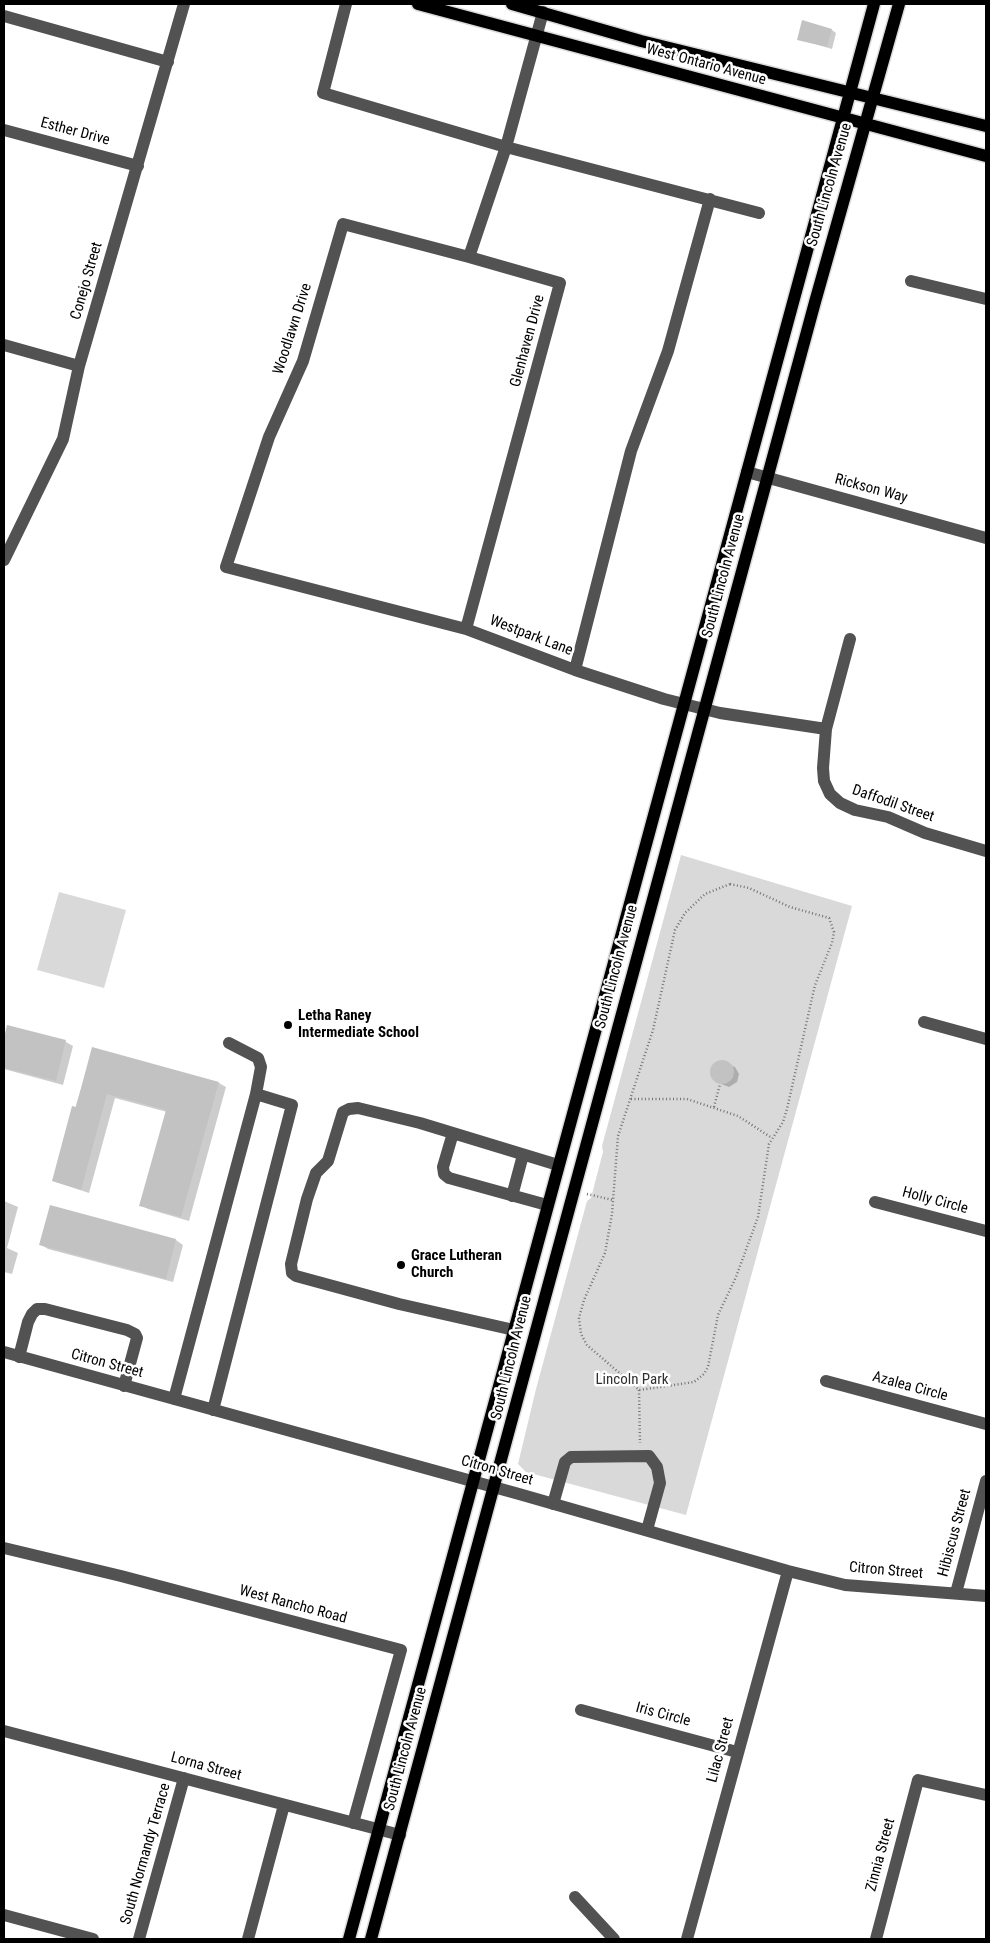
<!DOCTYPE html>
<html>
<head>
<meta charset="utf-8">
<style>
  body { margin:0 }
  #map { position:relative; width:990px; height:1943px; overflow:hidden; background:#fff; font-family:"Roboto Condensed",sans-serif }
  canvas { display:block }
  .frame { position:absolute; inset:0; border:5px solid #000; pointer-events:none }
</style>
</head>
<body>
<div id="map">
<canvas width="990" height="1943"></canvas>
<div class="frame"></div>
</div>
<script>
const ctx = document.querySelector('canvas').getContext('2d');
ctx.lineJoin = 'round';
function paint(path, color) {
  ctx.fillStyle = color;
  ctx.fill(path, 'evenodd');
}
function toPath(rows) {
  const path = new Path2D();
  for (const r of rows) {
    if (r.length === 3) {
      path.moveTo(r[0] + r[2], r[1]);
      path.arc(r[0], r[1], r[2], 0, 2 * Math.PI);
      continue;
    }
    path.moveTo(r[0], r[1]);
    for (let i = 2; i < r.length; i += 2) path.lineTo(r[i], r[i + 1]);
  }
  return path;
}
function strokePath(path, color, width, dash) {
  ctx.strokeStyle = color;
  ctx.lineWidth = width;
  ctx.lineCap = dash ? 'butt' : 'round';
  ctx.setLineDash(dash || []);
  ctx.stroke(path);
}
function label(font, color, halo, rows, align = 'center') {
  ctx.font = font + ' "Roboto Condensed",sans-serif';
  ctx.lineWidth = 5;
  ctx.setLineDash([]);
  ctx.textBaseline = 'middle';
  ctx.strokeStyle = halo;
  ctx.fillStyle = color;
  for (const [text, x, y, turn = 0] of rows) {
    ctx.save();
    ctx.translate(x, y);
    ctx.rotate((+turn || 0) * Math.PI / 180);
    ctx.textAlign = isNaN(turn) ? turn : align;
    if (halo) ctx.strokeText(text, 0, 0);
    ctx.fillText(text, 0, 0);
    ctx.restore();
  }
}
const green = toPath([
  [681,855,852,906,686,1515,526,1472,518,1464,536,1389,587,1201,591,1198,603,1152,602,1146],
  [59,892,126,910,104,988,37,970]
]);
const shadow = toPath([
  [832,30,836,33,832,49,798,39],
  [8,1027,66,1042,73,1046,63,1085,4,1069,4,1043],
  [93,1049,219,1083,226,1087,189,1221,148,1209,141,1205,167,1112,115,1098,89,1193,53,1181],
  [721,1062,735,1067,739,1074,737,1082,729,1087,716,1082,712,1074,714,1066],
  [4,1201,18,1207,7,1248,18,1253,12,1274,4,1272],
  [51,1206,176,1240,183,1245,173,1282,48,1249,40,1244]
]);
const building = toPath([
  [802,20,832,29,827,47,797,40],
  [7,1025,66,1040,56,1081,4,1068,4,1038],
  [92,1047,219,1082,181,1217,139,1206,166,1110,107,1094,81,1190,52,1181,72,1106,76,1107],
  [722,1072,12],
  [50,1205,176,1239,166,1279,39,1245]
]);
const path = toPath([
  [730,884,749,888,790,907,829,918,834,932,832,943,815,985,787,1109,783,1122,769,1144,758,1217,736,1277,718,1315,708,1367,704,1374,694,1382,639,1390,587,1345,581,1334,579,1318,584,1300,605,1253,612,1214,618,1136,653,1030,675,930,685,913,705,894,730,884],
  [631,1099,687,1099,738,1116,772,1138],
  [714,1107,720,1084],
  [587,1194,613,1200],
  [639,1390,640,1443]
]);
const minor = toPath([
  [346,4,323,93,506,147,759,213],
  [4,16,168,62],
  [4,130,138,166],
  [469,257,343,224,303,361,269,437,226,567,466,629,575,670,664,699,720,713,826,729],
  [911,281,986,299],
  [4,345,79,366],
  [747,472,986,538],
  [4,560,63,439,79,366,184,4],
  [466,629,560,283,469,257,506,147,543,12],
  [850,639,826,729,823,768,824,781,830,794,840,803,855,810,888,817,925,833,986,851],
  [575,670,631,451,668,351,710,199],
  [924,1022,986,1039],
  [229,1043,258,1058,261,1067,256,1094],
  [453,1133,443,1167,444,1174,449,1178,547,1205],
  [512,1196,523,1155],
  [875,1202,986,1231],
  [514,1330,399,1304,296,1276,292,1273,291,1264,307,1199,316,1173,328,1161,343,1112,349,1109,358,1108,420,1123,558,1165],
  [4,1352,519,1494,788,1571,845,1585,986,1596],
  [19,1357,28,1322,32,1314,37,1309,45,1309,127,1330,135,1334,137,1338,124,1386],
  [826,1381,986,1424],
  [174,1399,256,1094,292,1105,213,1410],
  [553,1504,565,1462,571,1457,649,1456,657,1467,660,1483,647,1530],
  [4,1548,121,1576,401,1650,353,1823],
  [956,1593,986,1481],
  [581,1710,737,1752],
  [4,1731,400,1835],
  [575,1897,614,1939],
  [4,1915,93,1939],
  [139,1939,184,1778],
  [248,1939,284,1805],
  [687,1939,788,1571],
  [876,1939,918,1780,986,1795]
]);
const major = toPath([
  [418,4,986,156],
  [512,4,641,41,986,126],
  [349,1939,874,4],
  [371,1939,815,302,899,4]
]);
const markers = [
  [288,1025,5,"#000"],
  [401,1265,5,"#000"]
];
const streetNames = [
  ["West Ontario Avenue",706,65,15],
  ["Esther Drive",75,132,15],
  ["South Lincoln Avenue",830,185,-74],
  ["Conejo Street",87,281,-74],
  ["Woodlawn Drive",293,329,-72],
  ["Glenhaven Drive",528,341,-75],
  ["Rickson Way",871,489,15],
  ["South Lincoln Avenue",724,576,-75],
  ["Westpark Lane",531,636,21],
  ["Daffodil Street",893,804,19],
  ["South Lincoln Avenue",617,967,-75],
  ["Holly Circle",935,1201,15],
  ["South Lincoln Avenue",512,1358,-76],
  ["Citron Street",107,1364,15],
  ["Azalea Circle",910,1387,15],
  ["Citron Street",497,1471,16],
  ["Hibiscus Street",955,1533,-75],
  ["Citron Street",886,1571,5],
  ["West Rancho Road",293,1605,15],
  ["Iris Circle",663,1715,15],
  ["South Lincoln Avenue",406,1749,-75],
  ["Lilac Street",721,1750,-75],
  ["Lorna Street",206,1767,15],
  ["South Normandy Terrace",146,1854,-74],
  ["Zinnia Street",881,1855,-75]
];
const poiNames = [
  ["Letha Raney",298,1016],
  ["Intermediate School",298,1033],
  ["Grace Lutheran",411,1256],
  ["Church",411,1273]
];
const parkNames = [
  ["Lincoln Park",632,1380]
];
paint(green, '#d9d9d9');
paint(shadow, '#0003');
paint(building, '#c2c2c2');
strokePath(major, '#dbdbdb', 15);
strokePath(path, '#747474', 2.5, [1, 2.5]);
strokePath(minor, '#525252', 12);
strokePath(major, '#000', 12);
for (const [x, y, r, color] of markers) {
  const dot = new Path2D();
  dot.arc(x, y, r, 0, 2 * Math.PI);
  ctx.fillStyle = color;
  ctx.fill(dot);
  strokePath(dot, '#fff', 2);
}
label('15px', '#000', '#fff', streetNames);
label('bold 15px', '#000', '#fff', poiNames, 'left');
label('15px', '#303030', '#fff', parkNames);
</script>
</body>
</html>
